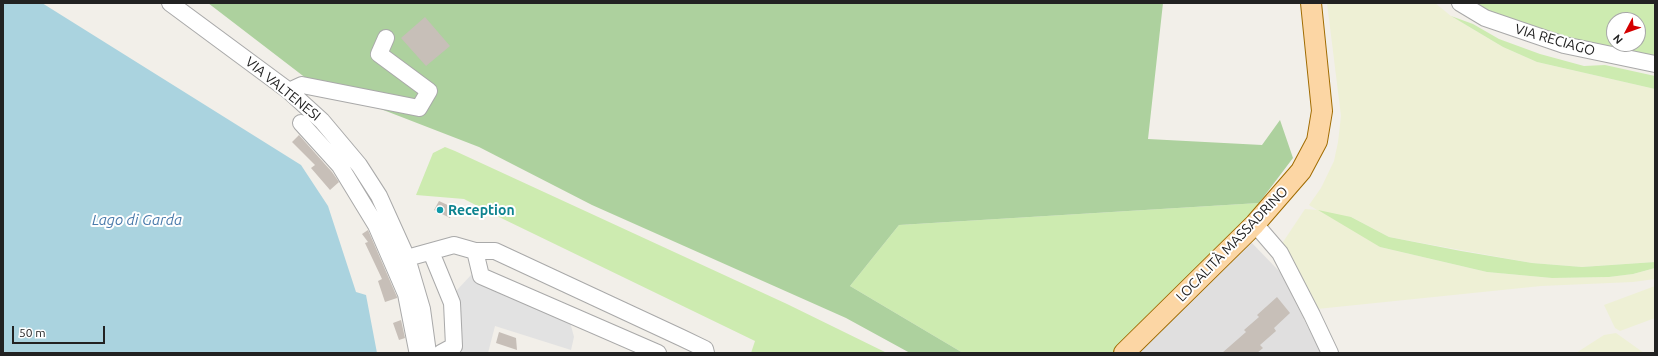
<!DOCTYPE html>
<html>
<head>
<meta charset="utf-8">
<style>
  body { margin:0 }
  #map { position:relative; width:1658px; height:356px; overflow:hidden; background:#f2efe9; font-family:Ubuntu,sans-serif }
  canvas { display:block }
  .frame { position:absolute; inset:0; border:4px solid #222; pointer-events:none }
  .north { position:absolute; left:1606px; top:12px; width:40px; height:40px; box-sizing:border-box; background:#fff; border:1px solid #a7a7a7; border-radius:50%; rotate:229deg; font-size:11px; font-weight:700; line-height:16px; text-align:center; color:#222 }
  .north::after { content:''; display:block; margin:auto; width:14px; height:18px; background:#d40000; clip-path:polygon(50% 0,100% 100%,50% 72%,0 100%) }
  .scale { position:absolute; left:12px; top:326px; width:93px; height:18px; box-sizing:border-box; border:2px solid #222; border-top:0; padding-left:5px; font-size:12px; line-height:14px; white-space:nowrap; color:#222; -webkit-text-stroke:3px #fff; paint-order:stroke }
</style>
</head>
<body>
<div id="map">
<canvas width="1658" height="356"></canvas>
<div class="frame"></div>
<div class="north">N</div>
<div class="scale">50 m</div>
</div>
<script>
const ctx = document.querySelector('canvas').getContext('2d');
ctx.lineJoin = 'round';
function paint(path, color) {
  ctx.fillStyle = color;
  ctx.fill(path, 'evenodd');
}
function toPath(rows) {
  const path = new Path2D();
  for (const r of rows) {
    path.moveTo(r[0], r[1]);
    for (let i = 2; i < r.length; i += 2) path.lineTo(r[i], r[i + 1]);
  }
  return path;
}
function strokePath(path, color, width, dash) {
  ctx.strokeStyle = color;
  ctx.lineWidth = width;
  ctx.lineCap = dash ? 'butt' : 'round';
  ctx.setLineDash(dash || []);
  ctx.stroke(path);
}
function label(font, color, halo, rows, align = 'center') {
  ctx.font = font + ' Ubuntu,sans-serif';
  ctx.lineWidth = 4;
  ctx.setLineDash([]);
  ctx.textBaseline = 'middle';
  ctx.strokeStyle = halo;
  ctx.fillStyle = color;
  for (const [text, x, y, turn = 0] of rows) {
    ctx.save();
    ctx.translate(x, y);
    ctx.rotate((+turn || 0) * Math.PI / 180);
    ctx.textAlign = isNaN(turn) ? turn : align;
    if (halo) ctx.strokeText(text, 0, 0);
    ctx.fillText(text, 0, 0);
    ctx.restore();
  }
}
const residential = toPath([
  [1249,240,1280,272,1321,353,1132,353]
]);
const farmland = toPath([
  [1327,3,1435,3,1451,16,1503,47,1537,62,1655,89,1655,262,1582,267,1532,263,1389,237,1351,217,1380,247,1487,272,1552,278,1609,277,1633,274,1655,268,1655,279,1633,282,1541,286,1317,309,1281,245,1305,209,1317,210,1309,205,1321,188,1334,161,1338,142,1341,116],
  [1655,286,1655,318,1620,331,1615,328,1604,305],
  [1616,333,1644,353,1576,353,1604,335]
]);
const grass = toPath([
  [1471,3,1655,3,1655,61,1567,42,1492,17],
  [1614,20,1638,20,1638,44,1614,44],
  [1451,16,1473,24,1499,39,1540,54,1584,66,1605,65,1655,76,1655,89,1537,62,1503,47],
  [445,147,455,151,787,304,887,353,751,353,755,341,499,217,464,199,416,195,433,153],
  [1259,203,1253,219,1114,353,963,353,850,286,899,225],
  [1318,210,1351,217,1389,237,1461,251,1532,263,1582,267,1655,262,1655,268,1633,274,1609,277,1552,278,1487,272,1380,247]
]);
const forest = toPath([
  [208,3,1163,3,1148,139,1262,145,1280,120,1293,158,1259,203,899,225,850,286,963,353,910,353,846,318,592,205,479,147,311,82]
]);
const parking = toPath([
  [472,274,564,316,570,322,574,337,571,350,495,326,488,353,465,353,457,350,457,290]
]);
const water = toPath([
  [3,3,42,3,301,165,328,206,356,292,366,295,377,353,3,353]
]);
const building = toPath([
  [425,17,450,46,426,66,401,38],
  [299,135,332,172,339,182,330,190,311,168,315,165,292,142],
  [439,201,454,208,450,218,434,210],
  [368,230,397,297,397,298,385,302,378,281,382,279,365,243,368,242,362,234],
  [1277,297,1290,313,1274,328,1276,331,1260,345,1263,348,1257,353,1222,353,1246,332,1244,330,1259,317,1257,315],
  [401,320,405,338,399,340,393,323],
  [499,332,516,338,517,350,496,343]
]);
const minor = toPath([
  [170,3,289,91,322,121,359,165,379,196,407,258,422,309,428,353],
  [1460,3,1485,18,1564,45,1655,64],
  [289,91,302,85,419,108,429,91,379,54,386,38],
  [301,123,340,166,376,225,406,294,417,350],
  [1255,224,1280,253,1312,315,1330,353],
  [475,251,481,276,658,353],
  [431,252,452,303,454,346,441,353],
  [407,258,454,245,475,251,495,251,682,338,705,349,706,353]
]);
const major = toPath([
  [1124,353,1255,224,1301,171,1317,141,1322,111,1311,3]
]);
const markers = [
  [440,210,4,"#0f9aa8"]
];
const streetNames = [
  ["VIA RECIAGO",1555,40,16],
  ["VIA VALTENESI",283,89,39],
  ["LOCALITÀ MASSADRINO",1232,244,-46]
];
const cultureNames = [
  ["Reception",448,210]
];
const waterNames = [
  ["Lago di Garda",137,220]
];
paint(residential, '#e0dfdf');
paint(farmland, '#eef0d5');
paint(grass, '#cdebb0');
paint(forest, '#add19e');
paint(parking, '#e2e2e2');
paint(water, '#aad3df');
paint(building, '#c7bfb8');
strokePath(minor, '#a9a9a9', 18);
strokePath(major, '#a06b00', 22);
strokePath(minor, '#fff', 16);
strokePath(major, '#fcd6a4', 20);
for (const [x, y, r, color] of markers) {
  const dot = new Path2D();
  dot.arc(x, y, r, 0, 2 * Math.PI);
  ctx.fillStyle = color;
  ctx.fill(dot);
  strokePath(dot, '#fff', 1.5);
}
label('14px', '#222', '#fff', streetNames);
label('bold 14px', '#0d838f', '#fff', cultureNames, 'left');
label('italic 15px', '#4a7aab', '#fff', waterNames);
</script>
</body>
</html>
